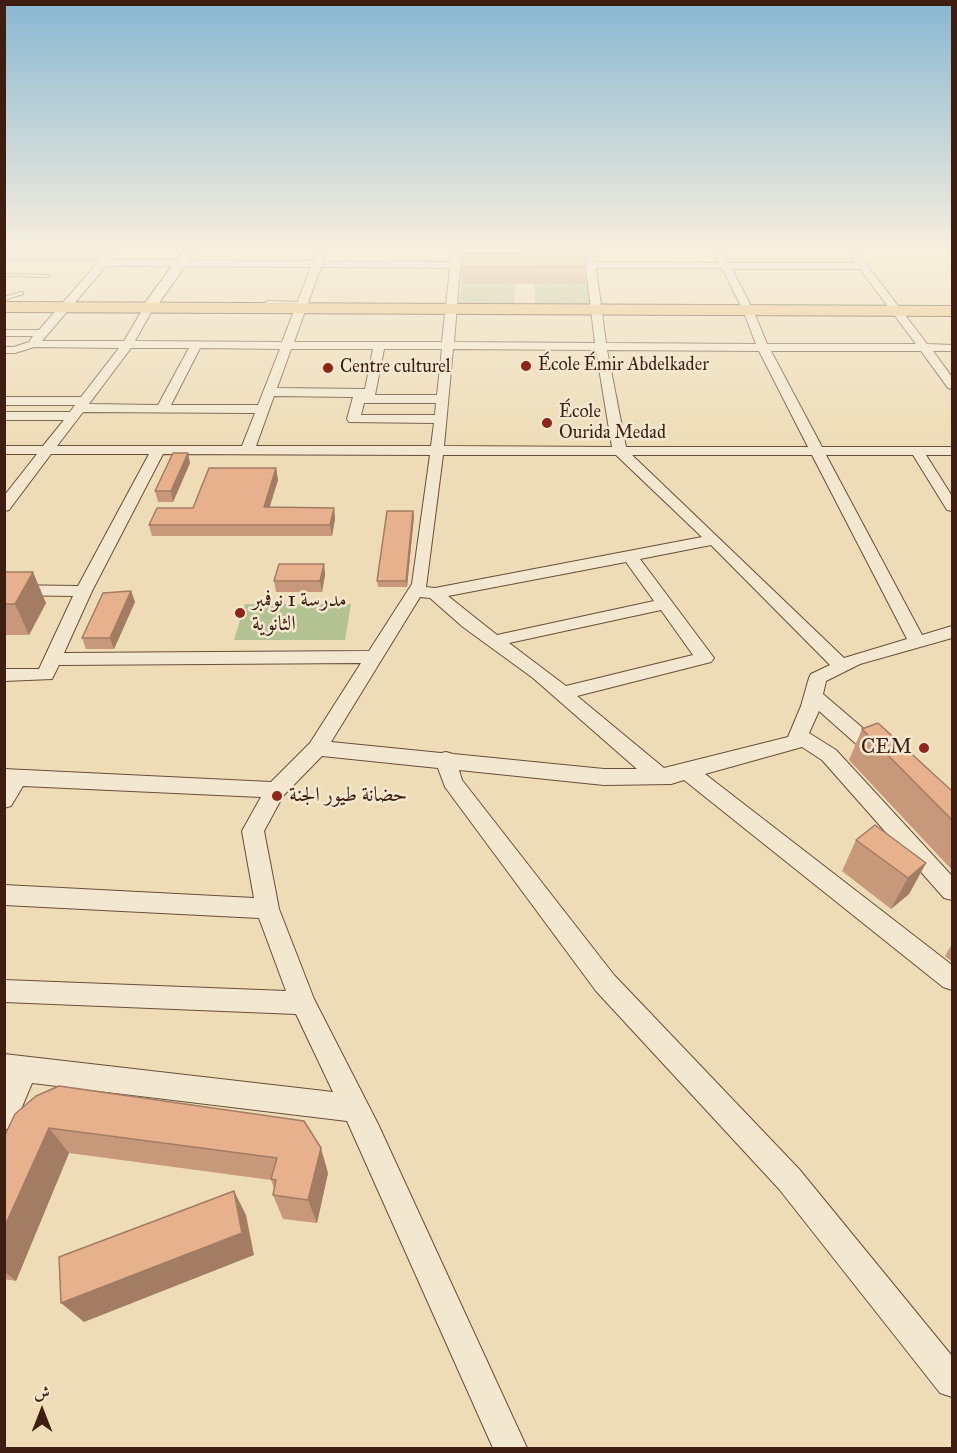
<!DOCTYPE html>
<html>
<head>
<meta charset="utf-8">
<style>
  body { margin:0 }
  #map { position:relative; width:957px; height:1453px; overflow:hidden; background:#eddcb5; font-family:"IM FELL Great Primer",Amiri,serif }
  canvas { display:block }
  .frame { position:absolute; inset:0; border:6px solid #3d1e11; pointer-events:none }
  .north { position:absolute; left:12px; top:1381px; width:60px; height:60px; -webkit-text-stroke:4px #f3e8cf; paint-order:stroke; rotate:0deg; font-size:16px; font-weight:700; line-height:24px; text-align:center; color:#3d1e11 }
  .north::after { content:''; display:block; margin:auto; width:21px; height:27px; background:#3d1e11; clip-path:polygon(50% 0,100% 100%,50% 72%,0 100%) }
</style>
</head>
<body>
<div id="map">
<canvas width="957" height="1453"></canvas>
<div class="frame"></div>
<div class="north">ش</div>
</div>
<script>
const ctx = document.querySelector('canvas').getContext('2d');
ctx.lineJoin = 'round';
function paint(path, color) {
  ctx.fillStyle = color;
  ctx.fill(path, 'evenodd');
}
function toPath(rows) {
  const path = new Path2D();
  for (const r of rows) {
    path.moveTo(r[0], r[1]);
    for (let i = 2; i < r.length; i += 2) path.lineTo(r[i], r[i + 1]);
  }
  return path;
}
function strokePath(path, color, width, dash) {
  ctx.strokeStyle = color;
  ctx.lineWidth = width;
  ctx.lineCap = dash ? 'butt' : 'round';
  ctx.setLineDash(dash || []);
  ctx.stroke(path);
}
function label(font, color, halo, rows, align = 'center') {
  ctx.font = font + ' "IM FELL Great Primer",Amiri,serif';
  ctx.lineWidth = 5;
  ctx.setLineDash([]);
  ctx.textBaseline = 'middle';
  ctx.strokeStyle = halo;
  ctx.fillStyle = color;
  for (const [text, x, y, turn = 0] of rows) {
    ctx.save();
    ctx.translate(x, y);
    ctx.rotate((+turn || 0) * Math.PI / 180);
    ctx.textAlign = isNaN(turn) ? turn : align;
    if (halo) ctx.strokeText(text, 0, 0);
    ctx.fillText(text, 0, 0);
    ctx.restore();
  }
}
const green = toPath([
  [462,283,515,283,514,304,459,304],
  [534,283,590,284,594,304,535,304],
  [245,604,351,604,345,640,234,640]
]);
const service = toPath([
  [4,274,48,275,50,276,48,277,4,276,4,274],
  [21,292,23,292,23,294,4,300,4,297,21,292],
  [269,301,302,302,304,303,302,304,270,303,257,308,255,307,269,301]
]);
const minor = toPath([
  [110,248,120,248,111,260,313,261,318,248,328,248,323,261,451,262,452,248,462,248,461,262,471,265,460,268,454,342,595,343,586,268,561,268,556,265,561,262,585,262,582,248,592,248,594,262,719,263,712,248,721,248,728,263,855,263,845,248,854,248,927,344,952,345,952,351,933,351,952,377,952,389,948,388,921,351,771,351,822,447,952,447,952,455,926,455,952,496,952,511,947,510,913,455,826,455,922,635,952,626,952,638,860,664,826,681,823,694,886,748,889,753,886,758,879,760,872,758,819,711,809,733,836,750,952,876,952,900,944,898,822,760,802,747,705,774,952,965,952,990,943,987,684,780,671,784,604,785,459,770,462,780,614,975,799,1169,952,1356,952,1397,940,1393,779,1189,596,991,445,787,438,768,322,756,283,796,264,831,279,909,314,999,378,1124,527,1448,493,1448,347,1121,32,1083,14,1126,4,1130,4,1054,333,1092,296,1014,4,1002,4,980,286,991,259,918,4,905,4,885,254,898,242,831,261,797,23,786,11,806,4,808,4,769,271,782,310,743,361,663,59,665,52,679,4,681,4,669,39,669,73,596,4,595,4,585,78,586,149,454,51,454,9,510,4,511,4,496,37,454,4,454,4,446,43,446,64,420,4,420,4,412,70,412,75,405,4,405,4,397,81,397,119,348,34,347,15,353,4,353,4,347,14,347,29,342,33,336,4,336,4,330,39,330,100,260,4,260,4,254,106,254,110,248],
  [106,266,311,267,282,342,135,341,154,307,149,304,144,307,124,341,42,341,106,266],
  [321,267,450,268,442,342,294,342,321,267],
  [596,268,722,268,743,310,756,344,606,343,596,268],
  [732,269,860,269,916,344,767,344,753,310,732,269],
  [131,348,189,348,158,405,89,404,131,348],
  [200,348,280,349,258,405,171,405,200,348],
  [291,349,373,349,365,389,277,388,291,349],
  [384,349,442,349,437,395,375,395,384,349],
  [453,349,596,350,612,447,444,446,453,349],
  [607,350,759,351,808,447,626,447,607,350],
  [274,396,353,397,347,419,349,422,434,423,431,446,256,446,274,396],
  [364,403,436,403,435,415,361,415,364,403],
  [83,412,255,413,242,446,57,446,83,412],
  [163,454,430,455,412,584,369,651,64,653,92,591,163,454],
  [443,455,616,455,702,537,435,588,426,587,443,455],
  [632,455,812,455,907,639,844,658,632,455],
  [711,545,830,665,811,674,809,678,801,706,788,737,664,768,577,696,711,662,714,658,711,654,640,559,711,545],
  [626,562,654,601,497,635,448,596,626,562],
  [420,597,430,598,463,627,533,678,637,769,604,769,453,754,446,752,441,753,331,742,420,597],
  [661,610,693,655,566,686,509,643,661,610]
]);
const secondary = toPath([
  [185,248,198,248,154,310,144,310,142,307,185,248]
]);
const primary = toPath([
  [4,302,952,306,952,316,4,312,4,302]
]);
const wall = toPath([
  [461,266,587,267,586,284,462,283],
  [190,463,173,502,158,502,155,491],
  [276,468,278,480,269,507,334,508,335,519,332,536,152,536,149,525,193,508],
  [414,516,407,587,378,587,377,581],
  [324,564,325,575,322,592,276,592,274,581],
  [4,572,46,603,29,635,4,635],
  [131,591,135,602,114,649,86,649,82,638],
  [862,729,952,791,952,870,849,760],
  [856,840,926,863,909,894,891,909,842,871],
  [952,944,952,962,945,956],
  [59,1086,328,1173,317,1223,283,1219,273,1195,274,1188,271,1180,69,1153,16,1281,4,1279,4,1137]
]);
const shadedWall = toPath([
  [188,453,190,463,173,502,171,491],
  [276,468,278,480,266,519,264,507],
  [334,508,335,519,332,536,330,525],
  [413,511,414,516,407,587,406,581],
  [324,564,325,575,322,592,320,581],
  [33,572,46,603,29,635,15,604],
  [131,591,135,602,114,649,110,638],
  [926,863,909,894,891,909,908,878],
  [49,1128,69,1153,16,1281,4,1271,4,1228],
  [321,1148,328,1173,317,1223,308,1200],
  [234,1191,246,1215,254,1255,84,1322,61,1303]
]);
const building = toPath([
  [463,253,585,254,587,267,461,266,463,253],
  [173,453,188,453,171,491,155,491,173,453],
  [209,468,276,468,264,507,334,508,330,525,149,525,157,508,193,508,209,468],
  [387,511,413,511,406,581,377,581,387,511],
  [279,564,324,564,320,581,274,581,279,564],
  [4,572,33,572,15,604,4,604,4,572],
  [131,591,110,638,82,638,103,593,131,591],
  [878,723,952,791,952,820,862,729,878,723],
  [875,825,926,863,908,878,856,840,875,825],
  [59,1086,304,1121,321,1148,308,1200,273,1195,276,1180,271,1179,277,1158,49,1128,4,1228,4,1137,15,1114,36,1096,59,1086],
  [234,1191,242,1233,61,1303,59,1257,234,1191]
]);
const markers = [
  [526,366,6,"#8f2418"],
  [328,368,6,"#8f2418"],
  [547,423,6,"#8f2418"],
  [240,613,6,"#8f2418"],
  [924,748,6,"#8f2418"],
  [277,796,6,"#8f2418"]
];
const farPoinames = [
  ["École Émir Abdelkader",538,366],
  ["Centre culturel",340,368],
  ["École",559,413],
  ["Ourida Medad",559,434]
];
const poiNames = [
  ["مدرسة 1 نوفمبر",252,601],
  ["الثانوية",252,625],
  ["CEM",912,748,"right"],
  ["حضانة طيور الجنة",289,796]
];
paint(green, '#b3c292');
strokePath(service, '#694e3a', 2);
strokePath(minor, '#694e3a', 2);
strokePath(secondary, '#3d1e11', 2);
strokePath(primary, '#3d1e11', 2);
paint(service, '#f3e8cf');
paint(minor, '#f3e8cf');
paint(secondary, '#f3e8cf');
paint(primary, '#e6be7a');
paint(wall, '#c7987a');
paint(shadedWall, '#a27c63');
paint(building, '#e7b18e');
strokePath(building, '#a27c63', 1.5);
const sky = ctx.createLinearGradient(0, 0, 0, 452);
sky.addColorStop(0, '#88b7d1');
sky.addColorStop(0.55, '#f7efde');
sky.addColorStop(1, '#f7efde00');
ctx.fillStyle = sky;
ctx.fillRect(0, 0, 957, 452);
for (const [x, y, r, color] of markers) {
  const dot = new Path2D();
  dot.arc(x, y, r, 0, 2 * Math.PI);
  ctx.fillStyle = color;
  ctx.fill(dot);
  strokePath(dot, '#f3e8cf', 2);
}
label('18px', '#3d1e11', '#f3e8cf', farPoinames, 'left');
label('21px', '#3d1e11', '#f3e8cf', poiNames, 'left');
</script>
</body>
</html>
